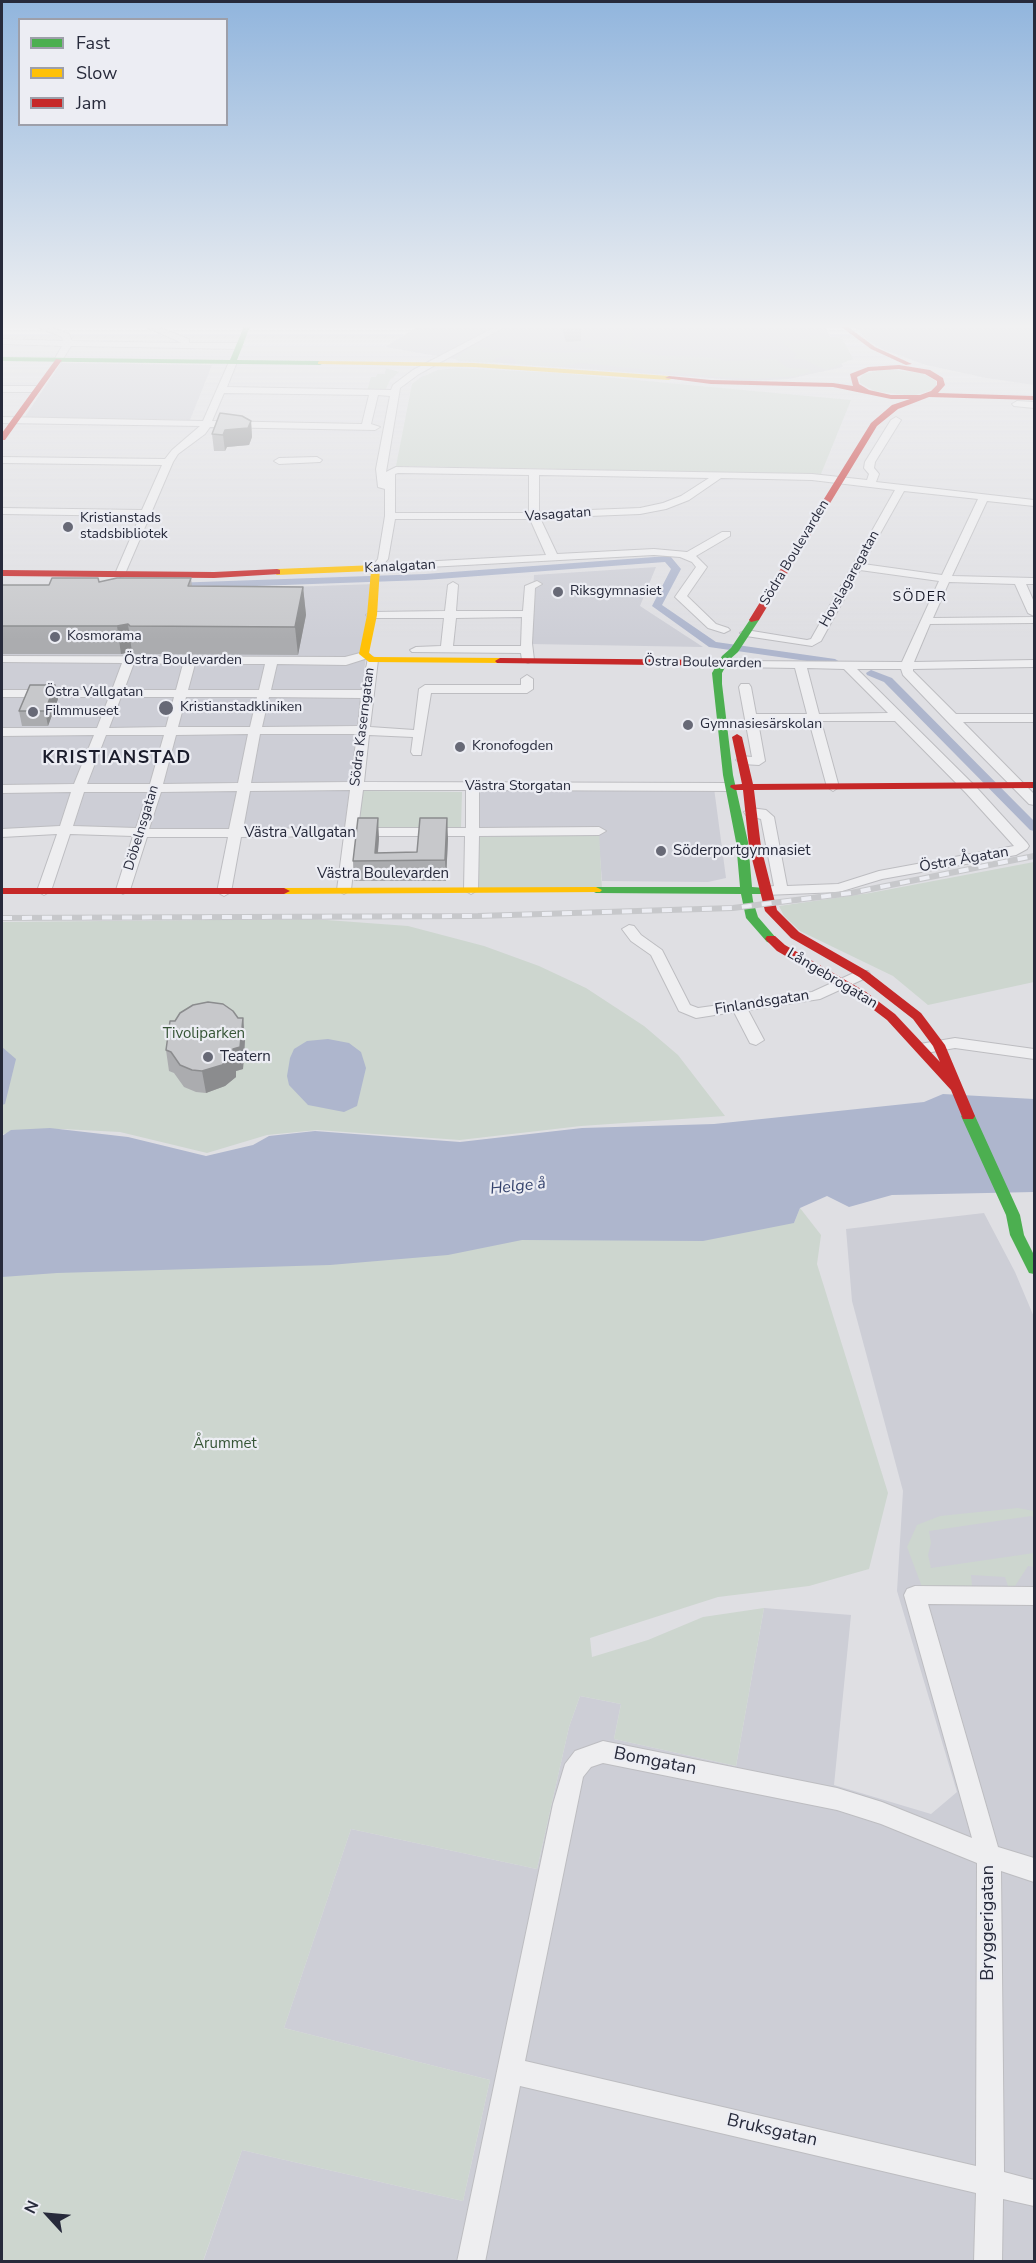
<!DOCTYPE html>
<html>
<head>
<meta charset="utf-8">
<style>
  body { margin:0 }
  #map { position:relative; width:1036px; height:2263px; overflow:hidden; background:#dfdfe3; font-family:"Nunito Sans",sans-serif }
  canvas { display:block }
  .frame { position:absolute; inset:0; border:3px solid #272a3b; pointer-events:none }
  .legend { position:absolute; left:18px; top:18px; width:210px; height:108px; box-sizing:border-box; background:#ecedf3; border:2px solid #9d9fa9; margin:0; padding:8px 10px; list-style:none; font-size:18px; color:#272a3b }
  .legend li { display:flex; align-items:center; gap:12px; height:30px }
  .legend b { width:30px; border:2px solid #9d9fa9 }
  .north { position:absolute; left:18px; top:2185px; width:60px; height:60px; -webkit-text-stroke:4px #ecedf3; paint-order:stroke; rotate:296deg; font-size:16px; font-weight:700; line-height:24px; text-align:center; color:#272a3b }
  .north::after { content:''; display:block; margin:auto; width:21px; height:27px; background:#272a3b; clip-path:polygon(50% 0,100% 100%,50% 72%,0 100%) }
</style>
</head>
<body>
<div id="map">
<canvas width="1036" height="2263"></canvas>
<div class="frame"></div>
<ul class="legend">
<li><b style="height:8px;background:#4caf50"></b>Fast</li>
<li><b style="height:8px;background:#ffc107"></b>Slow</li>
<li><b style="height:8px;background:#c62828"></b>Jam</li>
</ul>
<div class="north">N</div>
</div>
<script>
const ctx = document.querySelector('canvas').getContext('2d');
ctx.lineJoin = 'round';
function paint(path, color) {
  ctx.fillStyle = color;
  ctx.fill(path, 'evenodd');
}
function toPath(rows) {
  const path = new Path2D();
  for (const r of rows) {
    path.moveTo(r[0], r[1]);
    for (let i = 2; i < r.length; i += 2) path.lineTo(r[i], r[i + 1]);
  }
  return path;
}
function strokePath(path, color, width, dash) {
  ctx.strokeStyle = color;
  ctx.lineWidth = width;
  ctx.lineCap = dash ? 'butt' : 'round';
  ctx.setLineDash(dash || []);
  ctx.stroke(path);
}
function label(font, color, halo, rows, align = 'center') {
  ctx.font = font + ' "Nunito Sans",sans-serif';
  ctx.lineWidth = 4.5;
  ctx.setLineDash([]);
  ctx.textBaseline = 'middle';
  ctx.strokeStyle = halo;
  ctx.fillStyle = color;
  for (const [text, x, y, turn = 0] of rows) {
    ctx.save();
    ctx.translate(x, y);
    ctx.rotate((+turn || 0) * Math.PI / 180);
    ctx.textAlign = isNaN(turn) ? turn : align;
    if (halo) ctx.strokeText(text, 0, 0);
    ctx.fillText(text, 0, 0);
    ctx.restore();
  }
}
const built = toPath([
  [422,324,823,324,832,340,843,367,789,379,749,381,460,360,385,347],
  [852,324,1034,324,1034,385,986,378,926,365,884,350,868,341],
  [61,363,212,365,190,420,24,418],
  [656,567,640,606,703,647,530,644,534,575],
  [375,584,344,832,2,833,2,612,141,592],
  [714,788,726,878,708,882,602,881,598,831,478,831,480,790],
  [984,1213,1015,1272,1034,1317,1034,2261,203,2262,242,2150,463,2201,490,2080,284,2028,351,1829,537,1869,569,1727,580,1696,621,1704,614,1739,736,1766,764,1608,851,1615,834,1785,931,1814,957,1792,897,1591,903,1491,852,1301,846,1229]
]);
const green = toPath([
  [633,332,632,343,628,346,644,353,662,356,708,357,727,361,776,359,788,368,807,369,812,372,796,376,756,379,718,377,581,363,556,367,516,364,516,360,512,357,506,356,496,358,492,363,458,361,455,358,475,345,495,351,508,349,558,353,592,352,596,348,585,347,584,344,623,344,624,333],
  [810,336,838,337,843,340,853,359,826,370,803,359,793,359,797,355,781,341,811,339],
  [386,368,399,372,390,380,385,391,367,391,371,377,376,377,377,374,385,374],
  [457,368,561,373,851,400,821,474,396,466,412,384,421,377,438,370],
  [884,369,922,373,936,381,936,386,932,390,912,396,874,391,860,383,860,378,864,374],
  [363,791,462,792,461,827,358,827],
  [473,831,599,831,602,890,471,890],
  [1034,862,1034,982,928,1005,893,976,800,931,784,916,779,906,870,893],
  [313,919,408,926,484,946,539,966,586,988,644,1026,678,1055,725,1116,581,1126,460,1140,317,1130,267,1135,207,1153,120,1132,62,1129,2,1134,2,922],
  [800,1208,821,1235,817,1264,888,1493,869,1569,809,1586,718,1597,590,1638,592,1657,648,1640,703,1617,764,1608,736,1766,614,1739,621,1704,580,1696,569,1727,537,1869,351,1829,284,2028,490,2080,463,2201,242,2150,203,2261,2,2262,2,1219,794,1223],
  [1018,1508,1034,1511,1034,1518,1031,1516,929,1531,931,1543,928,1555,931,1568,1034,1553,1034,1567,1028,1566,1015,1586,1008,1586,1005,1577,971,1575,972,1586,922,1587,907,1547,917,1525,940,1516]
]);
const water = toPath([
  [328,1039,349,1043,361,1052,366,1068,357,1106,344,1112,308,1105,289,1085,287,1076,290,1058,294,1049,307,1041],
  [2,1047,16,1059,5,1104,2,1105],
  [943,1094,1034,1099,1034,1192,892,1195,849,1207,827,1196,800,1208,794,1223,703,1241,522,1240,448,1255,330,1265,57,1273,2,1277,2,1136,11,1130,50,1128,128,1137,206,1156,253,1145,269,1136,315,1131,460,1142,582,1128,714,1124,924,1102]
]);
const canal = toPath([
  [668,556,671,557,681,569,662,605,716,642,835,659,840,662,835,665,709,647,652,606,671,569,665,562,425,580,172,589,167,586,172,583,425,574,668,556],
  [871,670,892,678,1034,821,1034,831,1030,830,884,682,867,675,866,673,871,670]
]);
const street = toPath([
  [31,324,41,324,69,334,72,341,182,343,139,324,149,324,189,339,189,343,239,343,243,346,239,349,71,346,61,362,58,363,54,360,62,346,2,344,2,339,63,341,62,337,31,324],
  [501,324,510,324,419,374,400,388,386,472,396,467,812,474,867,480,869,474,864,468,865,462,891,420,896,417,901,420,875,462,874,468,879,474,876,482,1034,500,1034,506,987,501,952,576,1034,578,1034,584,1026,584,1034,602,1034,616,1028,613,1015,584,949,582,933,618,1034,617,1034,623,930,624,914,662,1034,660,1034,667,913,669,913,671,956,714,1034,714,1034,722,963,722,1034,794,1034,805,1029,804,947,721,903,675,901,669,857,669,976,787,1027,843,1029,846,1027,849,1016,855,882,879,839,892,765,895,758,891,760,888,774,886,761,819,746,815,744,812,751,808,766,810,774,817,787,886,838,884,879,871,1014,846,966,793,895,721,821,721,839,787,833,791,827,787,809,721,758,722,765,761,759,765,742,764,736,760,742,756,752,757,739,687,741,684,749,684,751,687,756,714,807,714,795,668,734,667,728,663,730,661,902,662,939,581,860,570,821,641,812,646,746,636,740,633,746,630,807,640,811,639,895,490,812,480,721,478,689,500,666,509,640,514,540,518,557,554,654,549,687,552,722,532,730,532,730,536,696,556,707,567,687,596,716,624,728,628,730,630,724,633,708,628,675,597,696,567,692,562,680,557,654,555,372,570,371,568,378,559,385,516,385,489,378,487,376,469,390,396,378,395,371,424,380,427,375,430,210,427,205,434,178,454,173,462,124,576,120,577,115,574,140,516,2,514,2,508,142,510,162,465,2,463,2,457,165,459,172,450,200,426,2,423,2,417,203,421,229,362,233,359,237,362,227,387,391,390,393,385,413,370,501,324],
  [224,393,369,395,362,424,212,421,224,393],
  [398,473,529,475,529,513,395,513,395,474,398,473],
  [539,475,709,478,681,496,663,503,640,508,539,512,539,475],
  [904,491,978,499,942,575,863,564,904,491],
  [395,519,530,519,546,555,384,564,388,559,395,519],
  [807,668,844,669,888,713,819,714,807,668],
  [2,386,36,386,40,389,36,392,2,392,2,386],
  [1017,401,1034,402,1034,408,1014,406,1012,404,1017,401],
  [317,457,322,460,320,462,279,464,274,461,279,458,317,457],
  [537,581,542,584,535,588,532,643,534,660,528,663,522,660,521,653,412,652,410,650,416,647,441,646,444,618,372,618,366,615,372,612,445,611,448,585,453,582,458,585,456,611,523,611,525,586,537,581],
  [522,617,521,646,453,646,456,618,522,617],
  [364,652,370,655,368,657,376,658,378,660,370,727,414,730,419,689,425,685,521,685,521,679,527,675,533,679,533,689,527,693,431,693,421,755,413,755,411,752,413,737,369,735,364,782,730,783,736,787,730,791,479,790,479,828,599,827,606,831,599,835,479,836,478,890,471,894,464,890,465,836,357,836,351,890,344,894,337,890,344,836,241,837,231,892,224,896,217,892,228,837,147,837,130,890,123,894,116,890,133,836,70,834,51,891,44,895,37,891,57,834,2,837,2,829,60,826,71,792,2,793,2,785,74,784,94,735,2,736,2,728,97,728,109,697,2,697,2,690,112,690,122,663,2,662,2,656,345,657,364,652],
  [368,658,362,690,271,690,277,664,346,665,368,658],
  [134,663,183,664,176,690,124,690,134,663],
  [195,664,265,664,259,690,188,690,195,664],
  [121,697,174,697,166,727,109,728,121,697],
  [186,697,257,697,250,727,178,727,186,697],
  [269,697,361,698,358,726,262,727,269,697],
  [248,734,238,783,163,784,176,735,248,734],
  [260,734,357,734,351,782,251,783,260,734],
  [106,735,164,735,150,784,87,784,106,735],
  [350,790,345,828,243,829,250,791,350,790],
  [363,790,466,790,466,828,358,828,363,790],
  [237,791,229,829,149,829,161,792,237,791],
  [84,792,148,792,136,828,73,826,84,792],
  [629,925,634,926,641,935,662,950,690,1005,698,1008,812,992,858,971,868,971,870,974,868,977,820,999,748,1010,764,1040,756,1045,750,1043,734,1012,696,1018,679,1011,651,955,631,941,622,929,629,925],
  [955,1038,1034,1049,1034,1059,955,1048,926,1053,918,1048,920,1044,955,1038],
  [915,1586,1034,1587,1034,1605,928,1604,998,1847,1034,1858,1034,1882,1001,1871,1004,2172,1034,2180,1034,2206,1003,2199,1002,2262,974,2262,976,2193,520,2086,485,2262,457,2262,553,1804,565,1764,575,1751,603,1741,837,1788,882,1802,972,1838,904,1595,907,1589,915,1586],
  [603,1763,837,1810,881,1824,977,1863,976,2166,525,2061,583,1777,591,1767,603,1763]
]);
const fast = toPath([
  [245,324,251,324,237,360,320,361,324,363,320,365,2,361,2,357,230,360,245,324],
  [751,618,759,620,738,652,729,660,722,673,722,684,733,775,748,842,752,887,765,888,771,891,765,894,752,894,753,901,758,917,777,939,771,943,767,942,746,918,741,894,596,893,590,890,596,887,740,887,736,842,723,775,712,673,722,656,731,648,751,618],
  [968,1112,975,1116,1020,1215,1024,1235,1034,1255,1034,1274,1029,1273,1010,1235,1006,1215,961,1116,968,1112]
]);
const slow = toPath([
  [320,361,474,363,669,376,673,378,669,380,474,367,318,364,318,362,320,361],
  [376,565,380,568,377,615,369,653,374,657,500,658,505,661,503,663,369,662,359,654,367,615,371,571,277,575,273,572,277,569,376,565],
  [596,887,602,890,600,892,284,894,278,891,284,888,596,887]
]);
const jam = toPath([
  [840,324,844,324,875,347,912,364,906,365,871,349,840,326,840,324],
  [56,359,62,360,5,440,2,440,2,433,56,359],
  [899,365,930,370,943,378,945,385,938,393,1034,396,1034,400,929,397,898,409,877,426,759,620,751,622,749,620,871,423,892,405,910,399,891,399,833,387,711,384,665,378,669,376,711,380,833,383,853,386,850,374,868,367,899,365],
  [899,369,925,374,937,381,937,385,931,391,920,395,891,395,869,390,859,384,857,377,869,371,899,369],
  [277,569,280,570,280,574,214,578,2,576,2,570,214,572,277,569],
  [500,658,734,660,739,663,734,666,497,663,495,661,500,658],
  [737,734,742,737,753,784,1034,782,1034,788,754,790,761,847,777,910,799,932,867,971,921,1013,945,1045,975,1116,973,1119,963,1119,951,1090,887,1020,858,998,777,951,765,939,767,936,775,936,785,945,866,992,895,1014,940,1062,933,1046,913,1019,859,977,791,938,765,911,749,847,743,790,735,790,730,787,731,785,742,784,732,737,737,734],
  [2,888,284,888,290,891,284,894,2,894,2,888]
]);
const rail = toPath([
  [2,918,478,916,733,908,851,893,1034,856]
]);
const wall = toPath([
  [561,324,581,324,581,341,566,342],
  [251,421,252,437,249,445,227,447,225,451,214,451,212,434],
  [191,578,192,586,303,587,306,615,298,655,134,654,132,652,121,654,2,654,2,585,49,585,99,582],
  [58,699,48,726,22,726,19,711],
  [379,838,378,853,417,852,448,838,446,881,354,881,353,861],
  [238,1018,243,1018,245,1040,243,1069,236,1071,236,1077,225,1086,206,1093,196,1092,184,1087,174,1073,169,1071,166,1050]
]);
const shadedWall = toPath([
  [251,421,252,437,249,445,227,447,225,451,223,435,225,430],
  [303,587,306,615,298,655,295,627],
  [128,624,132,652,121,654,117,626],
  [55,685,58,699,48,726,45,711],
  [378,818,379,838,377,861,375,853],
  [447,818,448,838,446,881,445,860],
  [243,1018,245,1040,243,1069,236,1071,236,1077,225,1086,206,1093,202,1071,233,1049]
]);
const building = toPath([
  [566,324,581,324,581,326,567,326,566,324],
  [220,413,242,416,251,421,248,428,225,430,223,435,212,434,220,413],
  [52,578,98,578,99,582,117,578,191,578,188,586,303,587,295,627,130,626,128,624,117,626,2,626,2,585,49,585,52,578],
  [30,685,55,685,45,711,19,711,30,685],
  [358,818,378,818,375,853,417,852,420,818,447,818,445,860,353,861,358,818],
  [208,1002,223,1004,233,1011,238,1018,243,1018,240,1047,233,1049,233,1055,222,1065,202,1071,192,1070,180,1065,171,1052,166,1050,170,1021,175,1021,180,1013,193,1005,208,1002]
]);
const markers = [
  [68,527,6,"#676976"],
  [558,592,6,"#676976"],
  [55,637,6,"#676976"],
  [166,708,8,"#676976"],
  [33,712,6,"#676976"],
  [688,725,6,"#676976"],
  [460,747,6,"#676976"],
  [661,851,6,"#676976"],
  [208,1057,6,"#676976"]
];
const farStreetnames = [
  ["Vasagatan",558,515,-4],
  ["Södra Boulevarden",795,553,-59],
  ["Kanalgatan",400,567,-3],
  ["Hovslagaregatan",850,579,-61],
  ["Östra Boulevarden",183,661],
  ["Östra Boulevarden",703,663,1],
  ["Östra Vallgatan",94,693],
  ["Södra Kaserngatan",363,727,-83],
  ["Västra Storgatan",518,787],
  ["Döbelnsgatan",142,828,-73]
];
const farPoinames = [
  ["Kristianstads",80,519],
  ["stadsbibliotek",80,535],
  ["Riksgymnasiet",570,592],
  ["Kosmorama",67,637],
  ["Kristianstadkliniken",180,708],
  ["Filmmuseet",45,712],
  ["Gymnasiesärskolan",700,725],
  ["Kronofogden",472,747]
];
const farNeighbourhoodnames = [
  ["SÖDER",920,598]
];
const streetNames = [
  ["Västra Vallgatan",300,833],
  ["Östra Ågatan",964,860,-10],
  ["Västra Boulevarden",383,874],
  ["Långebrogatan",832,979,31],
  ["Finlandsgatan",762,1003,-9]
];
const poiNames = [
  ["Söderportgymnasiet",673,851],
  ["Teatern",220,1057]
];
const parkNames = [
  ["Tivoliparken",204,1034],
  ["Årummet",225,1444]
];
const waterNames = [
  ["Helge å",518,1187,-6]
];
const farDistrictnames = [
  ["KRISTIANSTAD",117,759]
];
const nearStreetnames = [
  ["Bomgatan",655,1762,11],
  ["Bryggerigatan",989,1923,-90],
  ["Bruksgatan",772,2131,13]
];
paint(built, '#cdced6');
paint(green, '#cdd6cf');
paint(water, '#aeb6cd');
paint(canal, '#aeb6cd');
strokePath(street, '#bdbdc1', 2);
paint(street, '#eeeef0');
paint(fast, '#4caf50');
paint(slow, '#ffc107');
paint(jam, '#c62828');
strokePath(rail, '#c7c8cb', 6);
strokePath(rail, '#ecedf3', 4, [10]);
paint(wall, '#abacaf');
paint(shadedWall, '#8b8c8e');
paint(building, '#c7c8cb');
strokePath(building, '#8b8c8e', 1.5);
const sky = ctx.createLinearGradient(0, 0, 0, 640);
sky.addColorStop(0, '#91b5dd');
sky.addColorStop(0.51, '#f1f1f2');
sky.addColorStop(1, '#f1f1f200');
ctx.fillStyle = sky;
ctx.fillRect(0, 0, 1036, 640);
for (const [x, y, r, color] of markers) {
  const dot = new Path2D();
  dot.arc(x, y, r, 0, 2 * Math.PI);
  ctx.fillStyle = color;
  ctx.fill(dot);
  strokePath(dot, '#ecedf3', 2);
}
label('14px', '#272a3b', '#ecedf3', farStreetnames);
label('14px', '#272a3b', '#ecedf3', farPoinames, 'left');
ctx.letterSpacing = '1.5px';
label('14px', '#1a1c2b', '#ecedf3', farNeighbourhoodnames);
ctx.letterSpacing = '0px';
label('15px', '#272a3b', '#ecedf3', streetNames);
label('15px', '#272a3b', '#ecedf3', poiNames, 'left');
label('15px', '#365536', '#ecedf3', parkNames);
label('italic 16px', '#34426c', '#ecedf3', waterNames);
ctx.letterSpacing = '1.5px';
label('bold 18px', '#1a1c2b', '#ecedf3', farDistrictnames);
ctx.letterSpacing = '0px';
label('18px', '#272a3b', '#ecedf3', nearStreetnames);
</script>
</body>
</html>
